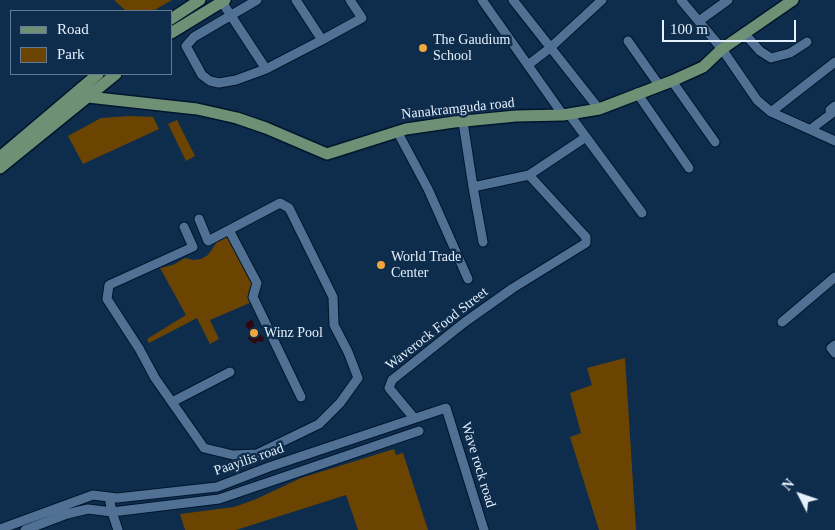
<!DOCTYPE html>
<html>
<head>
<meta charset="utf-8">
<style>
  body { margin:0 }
  #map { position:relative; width:835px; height:530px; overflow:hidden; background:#0e2d4c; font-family:"Times New Roman",serif }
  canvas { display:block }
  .legend { position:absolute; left:10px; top:10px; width:162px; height:65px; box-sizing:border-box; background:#0e2d4c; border:1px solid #647b93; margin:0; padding:6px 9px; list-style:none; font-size:15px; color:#e5f0fd }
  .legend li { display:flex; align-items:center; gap:10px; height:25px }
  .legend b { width:25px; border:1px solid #647b93 }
  .north { position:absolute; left:775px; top:470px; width:50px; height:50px; -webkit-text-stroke:4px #0e2d4c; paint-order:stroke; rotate:311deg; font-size:14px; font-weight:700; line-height:20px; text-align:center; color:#e5f0fd }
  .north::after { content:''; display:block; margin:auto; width:18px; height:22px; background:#e5f0fd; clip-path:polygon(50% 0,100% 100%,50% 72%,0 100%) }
  .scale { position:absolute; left:662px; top:20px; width:134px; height:22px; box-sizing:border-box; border:2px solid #e5f0fd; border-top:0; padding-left:6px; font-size:15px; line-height:18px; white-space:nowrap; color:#e5f0fd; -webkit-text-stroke:4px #0e2d4c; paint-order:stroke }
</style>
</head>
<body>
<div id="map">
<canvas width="835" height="530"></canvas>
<ul class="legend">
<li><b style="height:6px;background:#6e9175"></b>Road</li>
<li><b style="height:14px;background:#6c4401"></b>Park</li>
</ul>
<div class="north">N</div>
<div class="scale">100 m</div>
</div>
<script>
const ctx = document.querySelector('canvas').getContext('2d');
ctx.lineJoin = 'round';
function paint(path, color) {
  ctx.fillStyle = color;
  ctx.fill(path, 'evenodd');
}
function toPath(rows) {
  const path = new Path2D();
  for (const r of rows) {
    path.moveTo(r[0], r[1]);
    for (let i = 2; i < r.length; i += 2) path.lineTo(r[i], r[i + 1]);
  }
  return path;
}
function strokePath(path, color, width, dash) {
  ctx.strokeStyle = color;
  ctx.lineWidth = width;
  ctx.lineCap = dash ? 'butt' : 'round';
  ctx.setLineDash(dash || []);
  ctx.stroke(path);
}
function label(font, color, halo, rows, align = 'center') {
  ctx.font = font + ' "Times New Roman",serif';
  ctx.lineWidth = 5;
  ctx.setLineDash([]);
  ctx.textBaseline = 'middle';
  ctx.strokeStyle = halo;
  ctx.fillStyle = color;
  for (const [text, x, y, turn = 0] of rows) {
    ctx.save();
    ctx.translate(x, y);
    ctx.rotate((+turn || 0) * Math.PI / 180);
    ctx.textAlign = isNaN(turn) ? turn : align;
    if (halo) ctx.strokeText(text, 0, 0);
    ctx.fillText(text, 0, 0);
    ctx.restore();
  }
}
const green = toPath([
  [114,0,172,0,153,11,126,11],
  [130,116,153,117,159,129,83,164,68,136,101,118],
  [177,120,195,156,186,161,168,124],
  [230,236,255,284,252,302,210,320,219,339,210,344,197,318,149,343,147,339,186,315,160,268,173,265,185,258,193,260,201,259,208,255,217,242],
  [625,358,636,530,599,530,570,437,581,433,570,393,592,385,587,368],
  [394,449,396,455,403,453,428,530,358,530,346,495,236,530,185,530,180,514,234,507,254,500,301,478]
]);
const water = toPath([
  [251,320,253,321,255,330,264,338,263,342,258,341,255,344,248,339,250,331,246,327,246,323]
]);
const minor = toPath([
  [257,0,194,37,186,46,202,75,210,81,219,83,236,80,266,69],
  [482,0,563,115],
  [513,0,599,109],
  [681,0,722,49,757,100,771,112,835,141],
  [222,2,266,69,322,40,296,0],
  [699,21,728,0],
  [744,33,760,51,771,58,790,53,807,42],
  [322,40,362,18,350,0],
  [628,41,659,85],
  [528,65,550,48,602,0],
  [672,81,715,142],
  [637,93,689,168],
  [771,112,835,62],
  [569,114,642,213],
  [463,122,473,187,529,175,586,137],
  [811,129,831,114,830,110,835,106],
  [397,131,428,189,468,279],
  [473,187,483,242],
  [184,227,193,247,109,285,107,299,140,350,155,378,204,448,233,455,257,454,319,424,340,403,358,378,348,352,334,325,333,297,289,208,280,203,208,241,199,219],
  [229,230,257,283,253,297,301,397],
  [782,322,835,277],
  [835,345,831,348,835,353],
  [172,402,230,372],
  [414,418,389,388,392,380,465,322,513,288,586,243,586,237,584,235,529,175],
  [109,497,112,512,118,530],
  [0,529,93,495,117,498,217,487,269,467,446,408,484,530],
  [25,530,67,514,88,509,112,512,219,499,419,431]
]);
const major = toPath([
  [171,19,200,0],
  [171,33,225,0],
  [81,88,88,97,197,109,237,118,266,128,327,154,406,129,454,122,516,116,563,115,599,109,672,81,703,67,722,49,793,0],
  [0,157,98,74],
  [0,168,116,74]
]);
const markers = [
  [423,48,5,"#f0a63f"],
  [381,265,5,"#f0a63f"],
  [254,333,5,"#f0a63f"]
];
const poiNames = [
  ["The Gaudium",433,40],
  ["School",433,56],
  ["World Trade",391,257],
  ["Center",391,273],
  ["Winz Pool",264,333]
];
const streetNames = [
  ["Nanakramguda road",458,109,-6],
  ["Waverock Food Street",437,329,-38],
  ["Paayilis road",249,460,-19],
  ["Wave rock road",478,465,73]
];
paint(green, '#6c4401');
paint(water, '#300811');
strokePath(minor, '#01152c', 11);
strokePath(major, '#01152c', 14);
strokePath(minor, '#507194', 9);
strokePath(major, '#6e9175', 11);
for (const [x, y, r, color] of markers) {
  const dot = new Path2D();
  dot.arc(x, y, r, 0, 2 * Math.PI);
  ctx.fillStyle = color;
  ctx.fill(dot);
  strokePath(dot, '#0e2d4c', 2);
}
label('14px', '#e5f0fd', '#0e2d4c', poiNames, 'left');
label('14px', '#e5f0fd', '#0e2d4c', streetNames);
</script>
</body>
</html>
